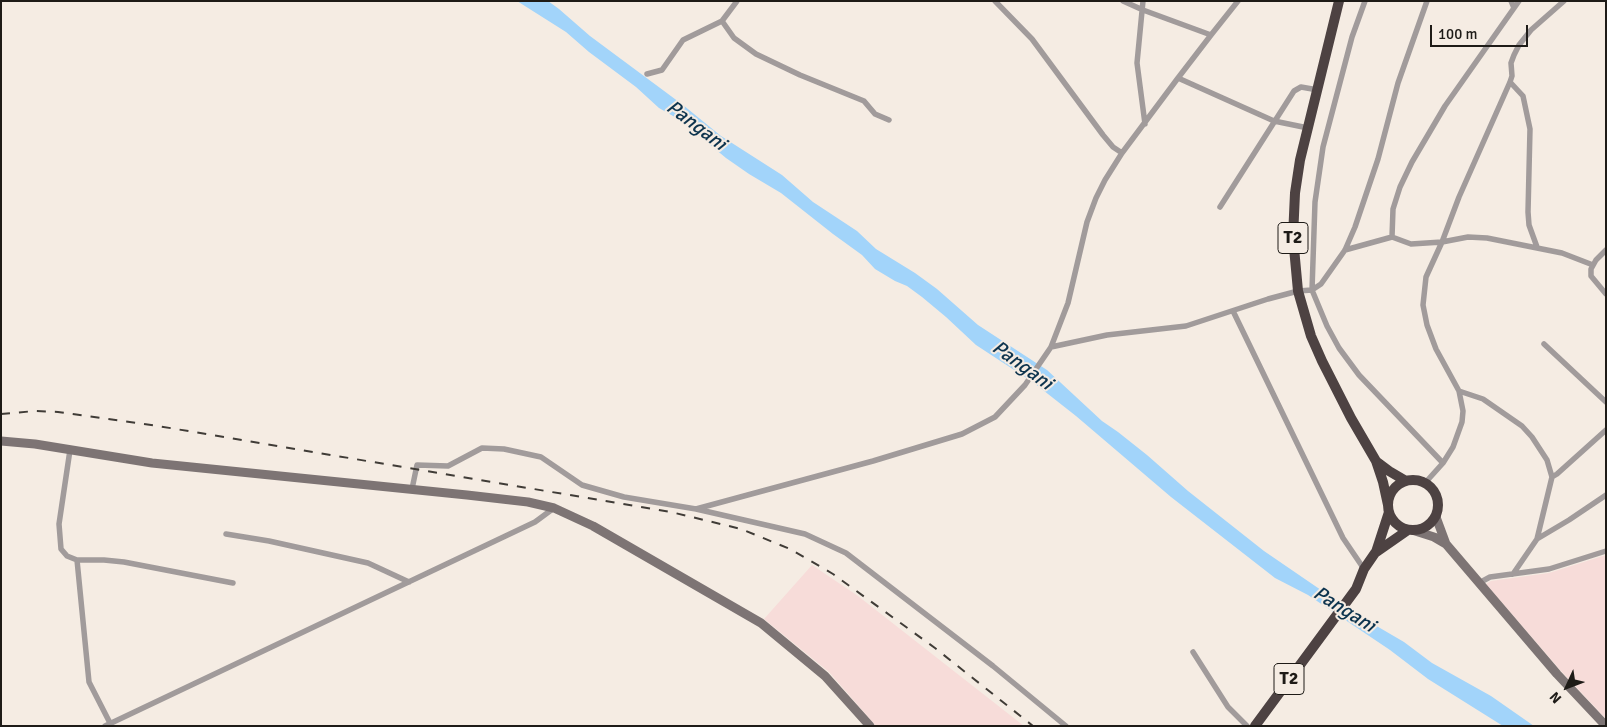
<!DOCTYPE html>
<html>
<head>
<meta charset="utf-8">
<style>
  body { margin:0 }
  #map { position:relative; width:1607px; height:727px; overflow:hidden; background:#f5ece3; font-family:Signika,sans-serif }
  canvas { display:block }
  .frame { position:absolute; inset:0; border:2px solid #1e1b17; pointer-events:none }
  .north { position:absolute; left:1542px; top:662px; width:50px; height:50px; -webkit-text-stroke:4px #f5ece3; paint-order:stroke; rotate:227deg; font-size:14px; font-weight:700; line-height:20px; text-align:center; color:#1e1b17 }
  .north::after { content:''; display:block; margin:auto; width:18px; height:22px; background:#1e1b17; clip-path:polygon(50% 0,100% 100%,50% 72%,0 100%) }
  .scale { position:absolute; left:1430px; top:25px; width:98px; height:22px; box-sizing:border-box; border:2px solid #1e1b17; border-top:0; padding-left:6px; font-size:15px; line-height:18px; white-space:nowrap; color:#1e1b17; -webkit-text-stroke:4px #f5ece3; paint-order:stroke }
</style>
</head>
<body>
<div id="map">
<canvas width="1607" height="727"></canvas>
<div class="frame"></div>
<div class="north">N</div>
<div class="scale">100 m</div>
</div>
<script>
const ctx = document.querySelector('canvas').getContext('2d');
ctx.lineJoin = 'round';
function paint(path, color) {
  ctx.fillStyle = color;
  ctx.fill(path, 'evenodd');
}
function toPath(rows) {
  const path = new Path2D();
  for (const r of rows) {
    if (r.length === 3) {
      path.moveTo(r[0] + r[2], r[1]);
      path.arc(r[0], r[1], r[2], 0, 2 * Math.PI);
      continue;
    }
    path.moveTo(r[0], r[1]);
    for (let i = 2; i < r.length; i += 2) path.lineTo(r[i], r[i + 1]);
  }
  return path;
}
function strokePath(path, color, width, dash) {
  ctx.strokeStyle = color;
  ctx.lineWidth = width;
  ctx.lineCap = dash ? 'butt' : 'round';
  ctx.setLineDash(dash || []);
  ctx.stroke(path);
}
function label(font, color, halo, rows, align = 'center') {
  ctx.font = font + ' Signika,sans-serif';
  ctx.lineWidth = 4;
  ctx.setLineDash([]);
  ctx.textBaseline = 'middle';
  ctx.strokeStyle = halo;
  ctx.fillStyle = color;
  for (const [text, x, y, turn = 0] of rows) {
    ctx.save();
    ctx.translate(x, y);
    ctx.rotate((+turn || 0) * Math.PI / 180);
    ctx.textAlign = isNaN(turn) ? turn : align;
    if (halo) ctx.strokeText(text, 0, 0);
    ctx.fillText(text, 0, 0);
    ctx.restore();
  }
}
const commercial = toPath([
  [1606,555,1606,719,1561,671,1486,584,1491,581,1549,573],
  [812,565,858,596,1024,726,876,726,829,672,764,619]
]);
const water = toPath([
  [517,1,548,1,559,9,590,36,683,105,721,136,782,175,813,202,857,231,876,249,915,273,937,289,978,325,1047,370,1102,421,1118,432,1147,455,1188,491,1264,551,1356,614,1404,642,1432,663,1491,696,1534,726,1503,726,1428,679,1390,650,1308,595,1275,578,1171,497,1076,416,1034,383,976,345,946,317,922,297,907,286,895,281,875,269,862,255,833,234,781,193,749,174,726,158,680,120,659,108,636,87,589,52,566,32]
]);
const street = toPath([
  [995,1,1032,39,1103,135,1113,147,1122,153],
  [1123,1,1143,10,1211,35,1238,1],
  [1143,1,1137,63,1145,124],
  [1365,1,1352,37,1323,147,1315,202,1312,290,1327,326,1339,348,1359,375,1443,463],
  [1511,1,1514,8],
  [1519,1,1445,106,1412,162,1400,187,1393,209,1392,237,1411,244,1442,242,1468,237,1487,238,1562,253,1593,265],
  [722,21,734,38,756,54,800,75,864,101,875,114,889,120],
  [647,74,662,70,683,40,722,21,737,1],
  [1178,78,1211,35],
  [1510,82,1523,96,1530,129,1528,212,1529,225,1537,247],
  [1220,207,1294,91,1301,87,1318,90],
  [1345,250,1392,237],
  [1606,250,1596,260,1591,269,1591,276,1606,294],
  [1233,311,1343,538,1364,569],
  [1544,344,1606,402],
  [1051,347,1107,335,1186,326,1268,299,1298,291,1312,290,1321,284,1345,250,1355,227,1378,159,1398,83,1427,1],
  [1459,391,1483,399,1522,426,1532,437,1547,460,1552,477,1537,539,1513,574],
  [70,450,59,524,61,549,67,556,77,560,104,560,124,562,233,583],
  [1552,477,1557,474,1606,430],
  [1425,483,1443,463,1453,447,1462,422,1463,411,1459,391,1436,349,1427,325,1423,305,1426,277,1442,242,1459,197,1510,82,1512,76,1511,63,1514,55,1519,45,1531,30,1564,1],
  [412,489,417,465,448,466,482,448,504,449,541,457,582,485,624,497,696,509,805,534,846,553,993,666,1066,726],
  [696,509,873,461,962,434,995,417,1025,385,1051,347,1068,303,1087,222,1096,198,1105,180,1122,153,1178,78,1274,121,1308,128],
  [226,534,269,541,368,563,409,582],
  [1537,539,1569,520,1606,495],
  [77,560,89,682,110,723],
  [1479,583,1490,577,1549,569,1606,551],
  [1193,652,1228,707,1247,726],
  [105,726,535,522,554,508]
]);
const secondary = toPath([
  [1,441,35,444,152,463,467,495,528,502,554,508,593,526,761,623,825,676,870,726],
  [1436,517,1446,544],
  [1412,530,1434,537,1446,544,1557,674,1606,726]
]);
const highway = toPath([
  [1339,1,1300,160,1295,193,1293,237,1298,291,1311,336,1322,361,1351,418,1376,461,1383,482,1388,505],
  [1377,462,1389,471,1406,481],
  [1413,505,25],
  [1376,552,1389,512],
  [1255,726,1356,589,1364,569,1375,553,1408,530]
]);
const rail = toPath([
  [1,414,35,411,58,412,158,426,671,512,741,529,790,549,833,574,935,648,1033,726]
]);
const shields = [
  [1293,238,30],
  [1289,679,30]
];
const shieldNames = [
  ["T2",1293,238],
  ["T2",1289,679]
];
const waterNames = [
  ["Pangani",696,126,37],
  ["Pangani",1022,366,36],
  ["Pangani",1344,610,32]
];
paint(commercial, '#f7dcd9');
paint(water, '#a2d4fa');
strokePath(street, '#a19b9b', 5.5);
strokePath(secondary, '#7d7474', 9);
strokePath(highway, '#4d4242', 10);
strokePath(rail, '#403c37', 2, [9, 9]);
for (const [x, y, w] of shields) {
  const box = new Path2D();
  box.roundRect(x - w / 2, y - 15.5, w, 31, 4);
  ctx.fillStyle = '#f5ece3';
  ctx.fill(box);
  strokePath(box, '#1e1b17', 1);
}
label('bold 18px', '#1e1b17', null, shieldNames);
label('italic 20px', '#0d344e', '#f5ece3', waterNames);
</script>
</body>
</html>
